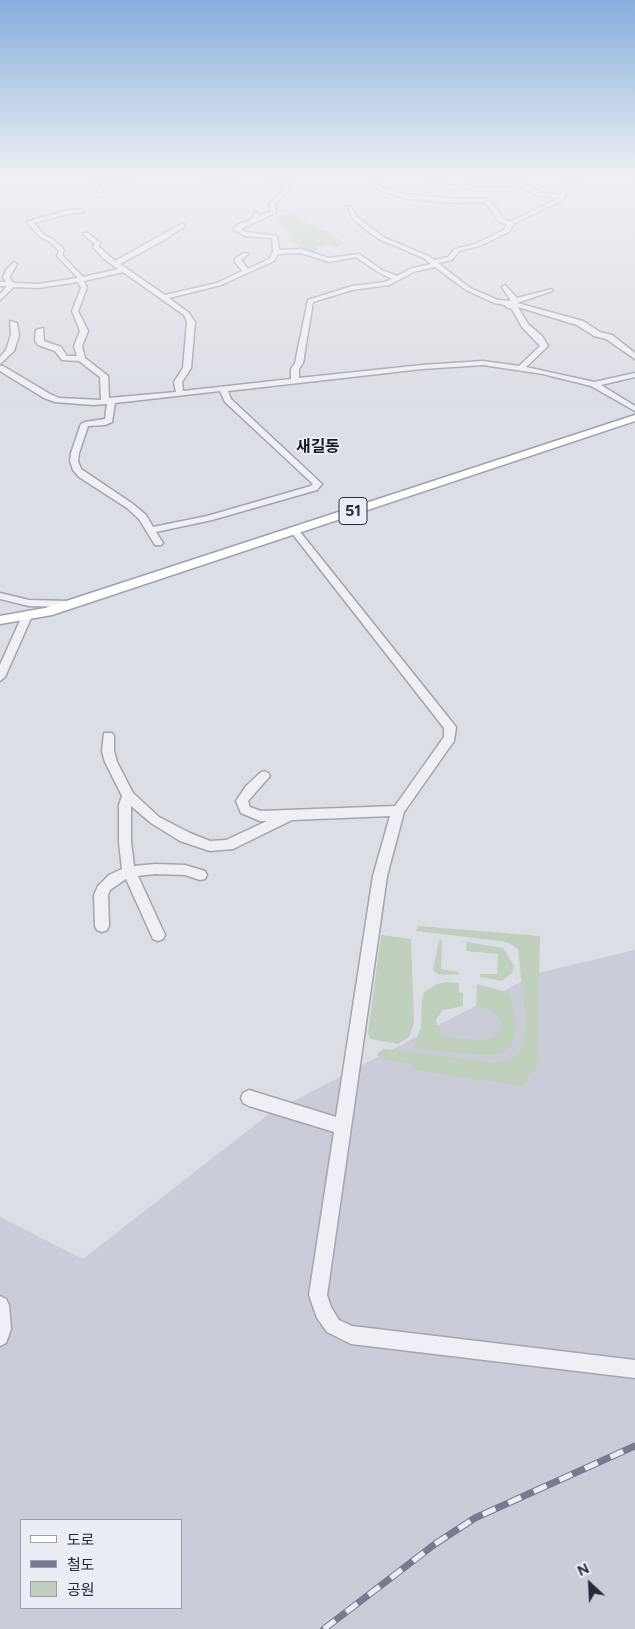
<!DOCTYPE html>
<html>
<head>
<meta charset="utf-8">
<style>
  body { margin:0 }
  #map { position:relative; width:635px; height:1629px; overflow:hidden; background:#dcdee6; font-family:Figtree,"Noto Sans KR",sans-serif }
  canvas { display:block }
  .legend { position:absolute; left:20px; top:1519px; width:162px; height:90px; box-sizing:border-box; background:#ebedf4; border:1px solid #9c9fab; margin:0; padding:6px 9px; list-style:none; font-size:15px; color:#262a3d }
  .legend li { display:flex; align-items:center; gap:10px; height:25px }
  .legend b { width:25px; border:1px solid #9c9fab }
  .north { position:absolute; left:565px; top:1559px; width:50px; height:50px; -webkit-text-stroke:4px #ebedf4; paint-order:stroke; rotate:335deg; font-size:14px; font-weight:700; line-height:20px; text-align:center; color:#262a3d }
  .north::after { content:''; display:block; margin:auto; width:18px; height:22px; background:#262a3d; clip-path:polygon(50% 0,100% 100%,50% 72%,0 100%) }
</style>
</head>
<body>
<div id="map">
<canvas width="635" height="1629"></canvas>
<ul class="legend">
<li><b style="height:6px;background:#fff"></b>도로</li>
<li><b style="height:6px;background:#757b90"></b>철도</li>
<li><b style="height:14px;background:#bfd0bd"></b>공원</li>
</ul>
<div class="north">N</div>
</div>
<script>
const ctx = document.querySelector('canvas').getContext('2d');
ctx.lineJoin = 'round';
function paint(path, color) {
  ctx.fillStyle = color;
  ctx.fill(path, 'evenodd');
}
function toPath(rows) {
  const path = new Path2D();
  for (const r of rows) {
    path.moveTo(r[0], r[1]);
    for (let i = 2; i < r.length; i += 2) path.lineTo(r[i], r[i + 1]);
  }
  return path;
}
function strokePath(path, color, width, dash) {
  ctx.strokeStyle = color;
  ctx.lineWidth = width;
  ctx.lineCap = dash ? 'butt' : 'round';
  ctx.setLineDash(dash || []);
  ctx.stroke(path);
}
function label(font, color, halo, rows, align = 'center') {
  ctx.font = font + ' Figtree,"Noto Sans KR",sans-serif';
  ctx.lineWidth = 4;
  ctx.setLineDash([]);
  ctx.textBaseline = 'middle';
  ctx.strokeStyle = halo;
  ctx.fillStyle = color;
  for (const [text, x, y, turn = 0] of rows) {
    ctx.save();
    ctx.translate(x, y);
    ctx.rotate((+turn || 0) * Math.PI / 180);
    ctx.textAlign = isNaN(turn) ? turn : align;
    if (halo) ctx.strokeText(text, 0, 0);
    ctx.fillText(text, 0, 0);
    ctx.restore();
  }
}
const built = toPath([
  [635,950,635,1629,0,1629,0,1217,83,1259,269,1114,538,973],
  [21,1520,181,1520,181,1608,21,1608]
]);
const green = toPath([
  [296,213,304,221,322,230,330,232,345,244,334,248,330,244,316,247,319,250,313,252,302,249,291,240,292,236,283,224,273,217],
  [418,926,540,936,538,1067,529,1075,524,1086,413,1070,413,1064,383,1059,377,1055,380,1051,384,1049,496,1063,513,1058,520,1052,523,1043,526,1023,518,949,509,943,501,941,416,931],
  [381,935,411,939,414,1024,409,1037,398,1044,370,1039,368,1033],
  [439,940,442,940,441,969,459,972,459,975,437,974,433,970],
  [467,942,503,948,514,966,513,972,502,981,480,977,480,974,497,974,498,954,466,951],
  [446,982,459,983,459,992,463,993,463,1006,443,1010,437,1018,436,1022,439,1029,443,1034,452,1038,486,1040,497,1036,500,1031,501,1022,495,1013,485,1008,476,1007,477,984,510,993,517,1025,514,1041,509,1049,503,1053,492,1055,476,1055,413,1048,421,1028,422,999,424,992,437,984]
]);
const minor = toPath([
  [130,176,137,177,131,180,100,183,98,184,102,190,99,192,92,184,98,179,130,176],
  [198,176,243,176,240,178,201,178,198,176],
  [255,176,283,178,289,182,291,188,275,204,276,213,240,229,246,232,277,236,279,250,301,249,329,258,359,254,382,270,397,276,412,268,431,264,424,258,381,240,370,233,353,219,347,207,351,207,357,217,385,238,428,256,434,260,448,257,455,249,475,244,504,230,507,225,497,220,493,212,484,202,453,203,403,198,379,190,371,181,375,176,381,176,377,181,383,188,405,194,453,199,487,199,498,210,502,218,510,222,558,198,537,195,515,184,507,187,481,185,464,190,447,189,418,176,426,176,448,185,464,186,481,181,506,183,515,180,540,192,560,195,566,185,579,176,585,176,570,187,563,200,517,222,513,225,509,232,479,246,459,251,452,260,438,263,470,288,498,300,511,301,502,287,505,285,517,298,552,289,552,291,517,303,583,321,600,332,612,335,635,353,635,359,606,339,594,336,577,325,518,307,528,324,542,336,548,346,526,367,594,382,635,373,635,377,601,385,635,406,635,411,591,386,543,374,483,365,422,369,228,391,231,399,322,484,317,490,212,520,156,532,163,543,161,545,155,545,139,519,127,508,79,477,73,470,70,461,71,453,81,424,85,422,105,419,107,404,93,405,55,402,44,398,0,371,0,366,3,366,50,394,59,398,101,400,100,377,79,361,62,360,55,351,38,345,35,340,36,330,43,328,44,341,61,347,67,356,77,356,74,346,80,331,72,311,81,288,78,282,38,288,14,287,0,300,0,294,7,286,0,286,0,282,6,282,3,278,6,270,14,262,17,264,9,278,14,283,38,284,78,278,57,256,59,251,50,242,39,236,27,222,64,211,82,209,84,212,64,215,34,223,43,234,54,240,64,250,62,255,83,277,118,269,103,258,93,247,95,244,84,235,84,233,88,233,100,243,99,247,115,261,183,223,185,226,164,240,120,264,165,295,217,283,242,271,235,262,235,259,243,253,248,254,241,260,248,269,269,259,273,252,272,238,245,236,233,229,239,224,249,221,253,217,254,213,258,213,259,216,271,211,269,204,285,188,284,184,279,180,255,176],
  [301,253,329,262,356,257,378,272,392,279,385,282,352,286,308,300,295,363,291,369,291,379,183,391,182,382,191,368,195,322,189,313,169,298,221,285,274,261,278,254,301,253],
  [435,267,466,290,494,303,505,305,506,307,512,309,522,327,540,346,519,366,483,361,422,365,299,378,299,369,303,363,313,302,352,290,389,285,416,271,435,267],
  [123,272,184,315,187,322,183,368,174,382,176,392,109,398,108,376,85,358,82,346,88,331,78,311,87,288,84,281,123,272],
  [220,391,225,402,313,484,311,486,207,516,153,527,146,515,133,504,81,469,78,461,79,453,88,426,105,425,112,422,115,403,220,391],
  [10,321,17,323,19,335,14,351,0,364,0,357,6,350,11,335,10,321],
  [294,527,297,528,456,727,454,741,404,812,387,876,327,1295,331,1307,339,1320,352,1326,635,1360,635,1378,351,1344,327,1332,317,1318,309,1295,334,1132,249,1106,243,1103,241,1098,243,1093,249,1090,336,1117,373,876,390,816,292,820,233,849,210,851,180,841,151,823,131,806,131,842,134,866,155,864,185,865,205,871,207,875,205,879,200,880,185,875,155,874,138,876,165,935,163,939,158,941,153,939,126,879,110,890,108,895,109,926,107,930,102,932,97,930,95,926,94,895,98,886,109,875,122,869,119,842,119,805,122,796,105,762,102,751,104,733,112,733,114,736,114,751,117,762,133,793,159,817,190,833,210,841,226,840,267,821,260,821,241,813,236,801,246,786,260,773,264,771,268,773,270,776,248,801,250,807,261,811,395,806,444,737,444,728,291,532,291,528,294,527],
  [0,593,29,600,71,601,76,604,71,607,29,606,0,599,0,593],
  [27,613,32,616,5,677,0,681,0,665,22,616,27,613],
  [0,1296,6,1299,9,1305,11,1329,6,1343,0,1346,0,1296]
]);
const major = toPath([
  [635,415,635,421,52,615,0,624,0,616,45,608,635,415]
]);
const rail = toPath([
  [324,1629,435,1544,475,1518,635,1446]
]);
const farQuarternames = [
  ["새길동",318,447]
];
const shields = [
  [353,511,28]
];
const shieldNames = [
  ["51",353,511]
];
paint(built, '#cacdd8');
paint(green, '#bfd0bd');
strokePath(minor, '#a2a4b0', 3);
strokePath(major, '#9ba1b2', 3);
paint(minor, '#eff0f5');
paint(major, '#fff');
strokePath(rail, '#757b90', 7);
strokePath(rail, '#ebedf4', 5, [14]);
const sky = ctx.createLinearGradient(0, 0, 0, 404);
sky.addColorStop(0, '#87aedb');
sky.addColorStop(0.44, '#eff0f4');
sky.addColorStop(1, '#eff0f400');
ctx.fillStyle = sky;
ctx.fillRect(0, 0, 635, 404);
label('bold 16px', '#181c2d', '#ebedf4', farQuarternames);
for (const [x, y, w] of shields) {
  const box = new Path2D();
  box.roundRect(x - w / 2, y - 13.5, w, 27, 4);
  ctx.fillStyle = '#ebedf4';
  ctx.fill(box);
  strokePath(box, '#262a3d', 1);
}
label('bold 16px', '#262a3d', null, shieldNames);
</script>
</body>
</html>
